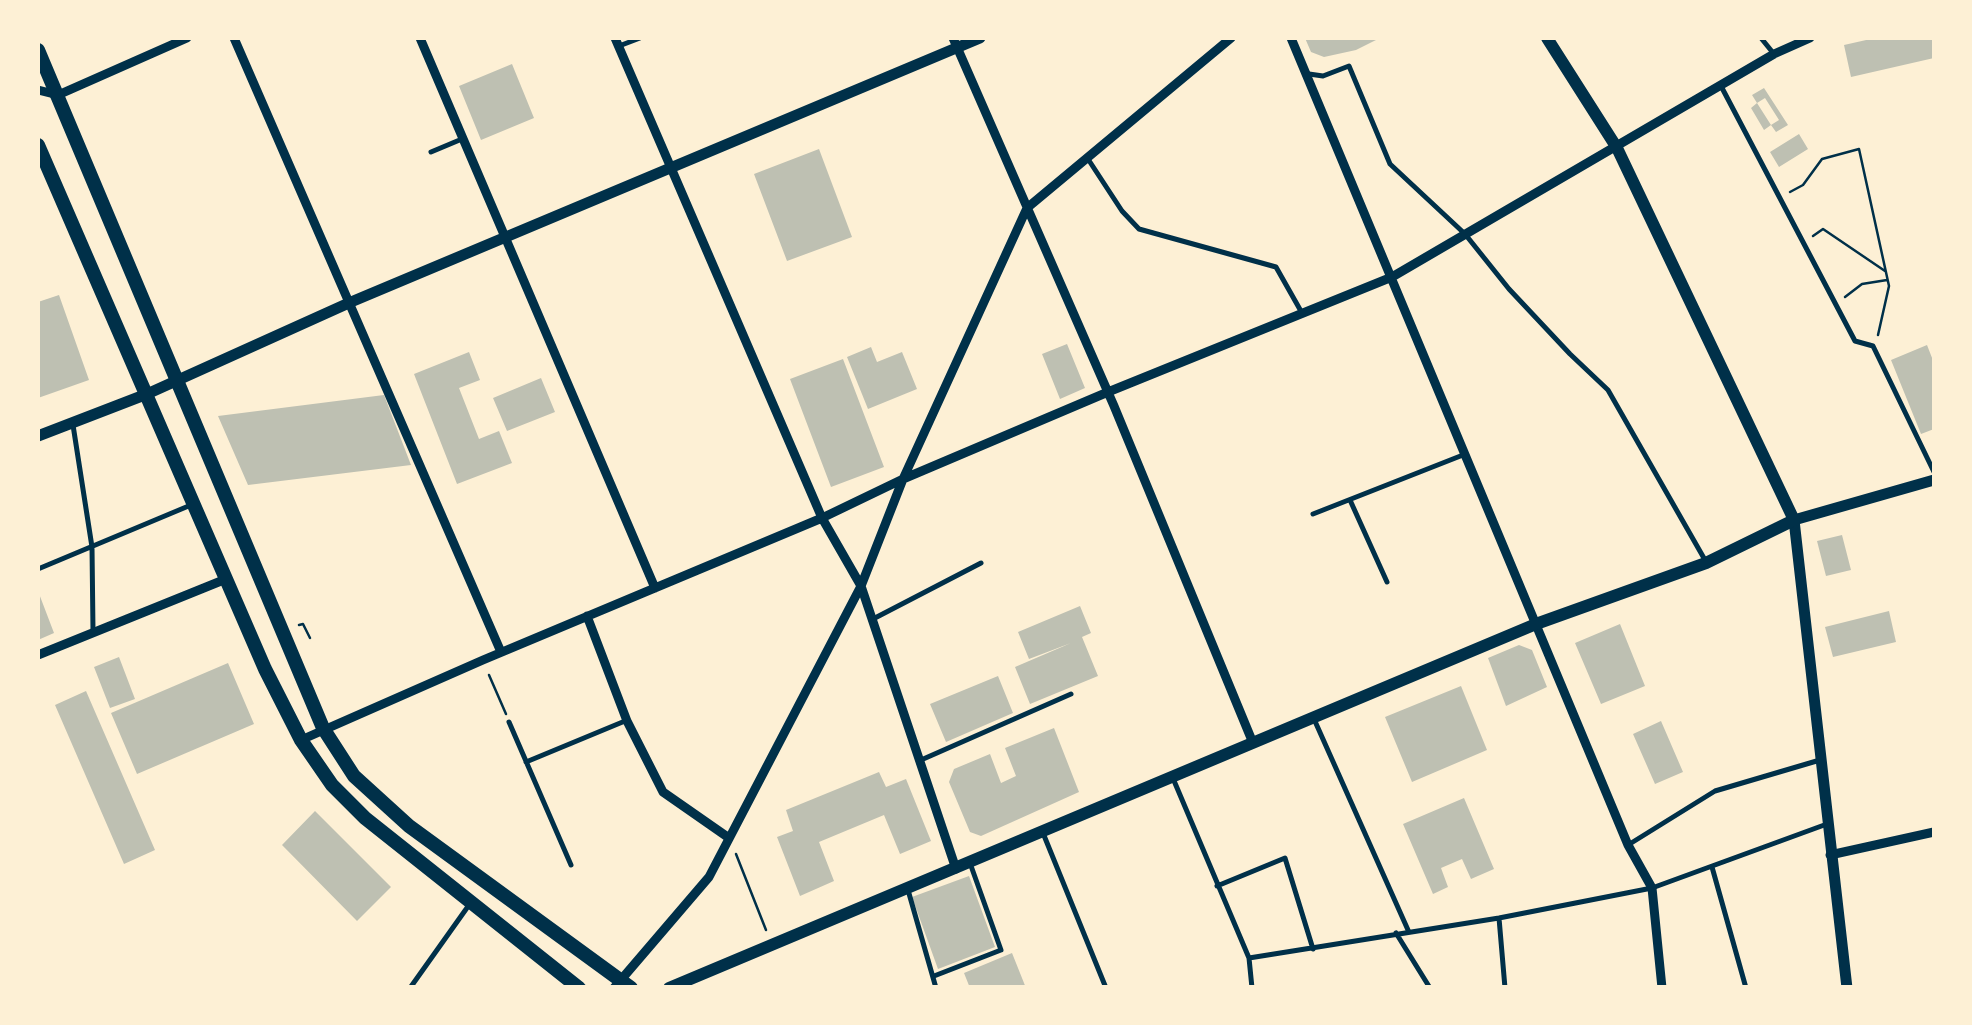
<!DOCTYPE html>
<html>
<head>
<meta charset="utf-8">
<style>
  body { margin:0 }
  #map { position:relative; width:1972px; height:1025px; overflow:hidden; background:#fdf0d5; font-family:Poppins,sans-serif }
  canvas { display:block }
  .frame { position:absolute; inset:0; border:40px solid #fdf0d5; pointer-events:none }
</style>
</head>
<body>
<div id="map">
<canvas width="1972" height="1025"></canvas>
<div class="frame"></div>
</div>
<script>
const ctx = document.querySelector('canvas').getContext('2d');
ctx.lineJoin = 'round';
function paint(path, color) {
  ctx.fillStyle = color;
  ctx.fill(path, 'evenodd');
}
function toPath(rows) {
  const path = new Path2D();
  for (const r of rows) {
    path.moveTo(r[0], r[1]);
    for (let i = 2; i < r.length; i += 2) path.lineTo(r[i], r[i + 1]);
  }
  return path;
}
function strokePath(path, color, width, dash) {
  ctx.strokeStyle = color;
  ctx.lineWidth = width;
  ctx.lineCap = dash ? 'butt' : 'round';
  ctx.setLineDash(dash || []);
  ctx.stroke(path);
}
const building = toPath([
  [1305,38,1380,38,1356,50,1324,57,1311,52],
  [1875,38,1934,38,1934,58,1851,77,1844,45],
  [512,64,534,118,481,140,459,86],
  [1764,88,1788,125,1776,132,1771,125,1779,120,1765,98,1757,103,1752,95],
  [1757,103,1771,125,1764,130,1751,108],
  [1799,134,1808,149,1779,167,1770,152],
  [819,149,852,237,787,261,754,174],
  [59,295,89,380,38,398,38,302],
  [1067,344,1085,388,1060,399,1042,354],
  [1927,345,1934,363,1934,429,1921,434,1891,360],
  [871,347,877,362,902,352,917,389,868,409,847,357],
  [469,352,480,380,459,388,479,439,499,431,512,463,457,484,414,374],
  [843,359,884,467,831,487,790,379],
  [541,378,555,412,507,431,493,398],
  [384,395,411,465,248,485,218,416],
  [1842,535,1851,570,1826,576,1817,541],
  [38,591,54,633,38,640],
  [1080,606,1091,633,1082,637,1098,676,1030,704,1015,667,1071,643,1029,659,1018,632],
  [1889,611,1896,642,1833,657,1825,627],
  [1620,624,1645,686,1601,704,1575,643],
  [1519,645,1532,650,1547,687,1506,706,1488,658],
  [119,657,135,699,110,708,94,667],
  [228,663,254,724,137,774,111,713],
  [998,676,1013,713,946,742,930,704],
  [1461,686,1487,750,1412,782,1385,717],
  [86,691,155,850,124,864,55,705],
  [1661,721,1683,772,1655,784,1633,734],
  [1054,728,1079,792,981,836,970,832,949,782,954,769,990,754,1001,783,1016,776,1005,748],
  [879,772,886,787,906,779,931,841,900,854,884,815,819,842,834,881,800,896,777,837,793,831,786,810],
  [1464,798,1494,869,1471,879,1462,859,1441,868,1448,887,1433,894,1403,824],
  [315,811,391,887,357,921,282,845],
  [969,876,995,947,938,969,912,897],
  [1012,953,1026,988,970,988,964,973]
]);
const path = toPath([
  [1790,192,1803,185,1822,159,1859,149,1889,286,1878,335],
  [1813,236,1823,229,1885,271],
  [1845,297,1862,284,1887,280],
  [299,625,303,624,310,638],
  [489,675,506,714],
  [736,854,766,930]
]);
const service = toPath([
  [1761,38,1774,54],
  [619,46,640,38],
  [1309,74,1323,76,1349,66,1390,164,1465,234,1509,289,1570,354,1608,390,1705,560],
  [1721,86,1855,341,1873,346,1934,472],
  [431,152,462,139],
  [1088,159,1122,211,1139,229,1276,267,1302,313],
  [73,425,92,547,93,631],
  [1350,500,1387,582],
  [1313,514,1463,455],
  [38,569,191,505],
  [873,619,981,563],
  [1314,719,1408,930],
  [509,722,571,865],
  [921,760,1071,694],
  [526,762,625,721],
  [1172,776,1249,958,1252,988],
  [1043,833,1106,988],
  [1628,845,1715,791,1820,760],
  [1712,867,1746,988],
  [1217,886,1285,858,1313,949],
  [908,890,936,988],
  [1499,918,1505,988],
  [1396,933,1430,988],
  [1249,958,1499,918,1652,888,1827,824],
  [934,976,1001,950,970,863],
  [410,988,469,905]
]);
const minor = toPath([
  [234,38,501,652],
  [420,38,655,588],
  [615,38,822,518,861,586,956,869],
  [953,38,1114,406,1253,743],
  [1291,38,1628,845,1652,888,1662,988],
  [38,90,58,95,187,38],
  [587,616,627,721,663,792,729,838],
  [38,655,226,579],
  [301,740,483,660,822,518,903,479,1108,392,1392,277,1774,54,1810,38],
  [1830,855,1934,832],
  [614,988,709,877,861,586,903,479,1027,208,1231,38]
]);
const tertiary = toPath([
  [38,436,147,394,351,302,980,38],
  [1847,988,1794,520,1934,480]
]);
const secondary = toPath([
  [669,988,1536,624,1706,563,1794,520,1617,148,1547,38]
]);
const primary = toPath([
  [38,50,323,728,354,776,409,826,631,988],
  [38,145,265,669,301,740,332,785,365,818,579,988]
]);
paint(building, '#bec0b2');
strokePath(path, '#003049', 2.5);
strokePath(service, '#003049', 5);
strokePath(minor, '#003049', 9);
strokePath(tertiary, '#003049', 11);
strokePath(secondary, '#003049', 12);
strokePath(primary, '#003049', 14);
</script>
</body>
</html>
